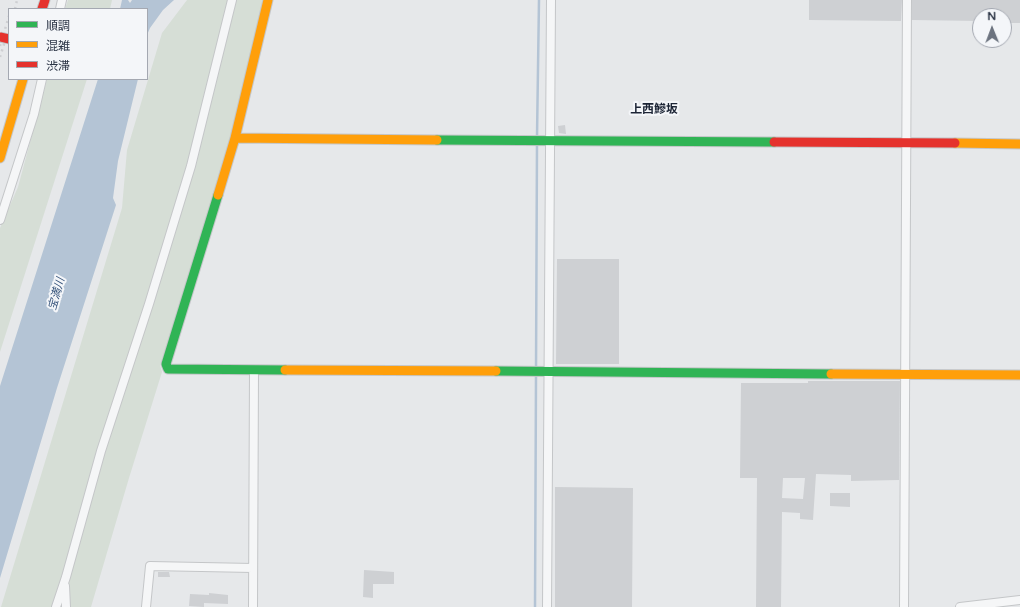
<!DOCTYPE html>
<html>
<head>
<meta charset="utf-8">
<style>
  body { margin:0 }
  #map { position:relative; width:1020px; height:607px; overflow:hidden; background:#e6e8ea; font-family:"Varela Round","Noto Sans JP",sans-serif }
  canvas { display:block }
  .legend { position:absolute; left:8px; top:8px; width:140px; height:72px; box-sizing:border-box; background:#f4f6f9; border:1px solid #a4a8b1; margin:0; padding:5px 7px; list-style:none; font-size:12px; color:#2b3445 }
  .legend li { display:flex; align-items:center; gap:8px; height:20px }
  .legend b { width:20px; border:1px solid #a4a8b1 }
  .north { position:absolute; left:972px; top:8px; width:40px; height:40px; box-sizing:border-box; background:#f4f6f9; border:1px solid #a4a8b1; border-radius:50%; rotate:359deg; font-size:11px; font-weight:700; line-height:16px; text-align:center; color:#2b3445 }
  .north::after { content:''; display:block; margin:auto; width:14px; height:18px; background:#6c737f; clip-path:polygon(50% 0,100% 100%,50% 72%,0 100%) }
</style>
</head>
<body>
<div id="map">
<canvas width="1020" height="607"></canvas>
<ul class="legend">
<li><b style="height:5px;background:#30b455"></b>順調</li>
<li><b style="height:5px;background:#ff9f0a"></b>混雑</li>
<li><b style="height:5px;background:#e5322d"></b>渋滞</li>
</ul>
<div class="north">N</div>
</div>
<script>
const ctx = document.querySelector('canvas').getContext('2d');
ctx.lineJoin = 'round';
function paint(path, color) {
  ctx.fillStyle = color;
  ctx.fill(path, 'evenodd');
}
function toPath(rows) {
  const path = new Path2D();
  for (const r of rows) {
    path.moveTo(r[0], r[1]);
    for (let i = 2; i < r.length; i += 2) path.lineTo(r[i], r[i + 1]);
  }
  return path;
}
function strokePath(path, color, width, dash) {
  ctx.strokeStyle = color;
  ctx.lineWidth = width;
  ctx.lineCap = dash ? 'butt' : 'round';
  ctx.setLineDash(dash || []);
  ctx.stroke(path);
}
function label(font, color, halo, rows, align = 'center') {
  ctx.font = font + ' "Varela Round","Noto Sans JP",sans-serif';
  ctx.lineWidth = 4;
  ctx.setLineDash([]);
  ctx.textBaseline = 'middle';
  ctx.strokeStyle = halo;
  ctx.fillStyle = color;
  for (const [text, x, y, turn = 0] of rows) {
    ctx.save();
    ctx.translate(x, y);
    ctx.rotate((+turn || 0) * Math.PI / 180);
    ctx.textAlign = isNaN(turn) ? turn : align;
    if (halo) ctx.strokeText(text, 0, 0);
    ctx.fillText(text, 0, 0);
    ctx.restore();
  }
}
const green = toPath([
  [68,0,112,0,110,9,65,9],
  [187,0,264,0,230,138,196,256,160,365,162,372,129,478,91,607,1,607,122,208,127,150,162,33],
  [47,79,87,79,0,352,0,228,18,187]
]);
const water = toPath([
  [122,0,128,0,130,3,132,0,174,0,163,10,150,28,147,35,147,9,120,9],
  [98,79,138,79,118,161,113,198,116,205,57,388,0,578,0,386]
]);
const stream = toPath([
  [537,137,539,0],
  [536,369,537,142],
  [535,607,536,374]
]);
const building = toPath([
  [809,0,902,0,901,21,809,20],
  [912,0,1020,0,1020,23,1004,23,1004,16,980,16,980,21,912,20],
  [565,125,566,134,559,133,558,126],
  [557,259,619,259,619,364,556,364],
  [808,381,900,381,899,480,851,481,851,475,816,474,813,520,800,519,800,513,782,512,781,607,756,607,757,478,740,478,741,383,808,383],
  [783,478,805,478,803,499,782,498],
  [555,487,633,488,632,607,555,607],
  [830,493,850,493,850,507,830,506],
  [364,570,394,572,394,584,373,584,373,598,363,597],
  [158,572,169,572,170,577,158,577],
  [209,593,228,595,228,604,204,603,204,607,189,606,190,594,209,595]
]);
const street = toPath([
  [60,9,62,0],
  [0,220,34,114,42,79],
  [65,586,66,607],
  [56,607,66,577,101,451,149,304,191,166,232,0],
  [146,607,150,566,253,568],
  [253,607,254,370],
  [547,607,551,0],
  [904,607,907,0],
  [960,607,1020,600]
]);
const fast = toPath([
  [437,140,774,142],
  [218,195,166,364,168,369,285,370],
  [496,371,831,374]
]);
const slow = toPath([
  [235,138,437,140],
  [955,143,1020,144],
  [0,158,23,79],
  [218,195,235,138,268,0],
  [285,370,496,371],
  [831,374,1020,375]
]);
const jam = toPath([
  [42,9,45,0],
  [774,142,955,143]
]);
const rail = toPath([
  [15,9,17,0],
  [0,46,9,16],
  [0,57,5,41]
]);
const jamBridge = toPath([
  [0,37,9,39]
]);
const waterNames = [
  ["宝満川",57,294,-74]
];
const quarterNames = [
  ["上西鰺坂",654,110]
];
paint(green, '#d6ded6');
paint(water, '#b4c4d5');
strokePath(stream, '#b4c4d5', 2.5);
paint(building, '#ced0d3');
strokePath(street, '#c4c6c8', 10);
strokePath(fast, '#c4c6c8', 11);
strokePath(slow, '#c4c6c8', 11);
strokePath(jam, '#c4c6c8', 11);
strokePath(street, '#f5f6f7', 8);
strokePath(fast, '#30b455', 9);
strokePath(slow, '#ff9f0a', 9);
strokePath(jam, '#e5322d', 9);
strokePath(rail, '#cecfd2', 2.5, [2, 4]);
strokePath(jamBridge, '#c2c5c8', 11, []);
strokePath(jamBridge, '#e5322d', 9);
label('italic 11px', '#34527a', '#f4f6f9', waterNames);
label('bold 12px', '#1d2536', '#f4f6f9', quarterNames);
</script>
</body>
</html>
